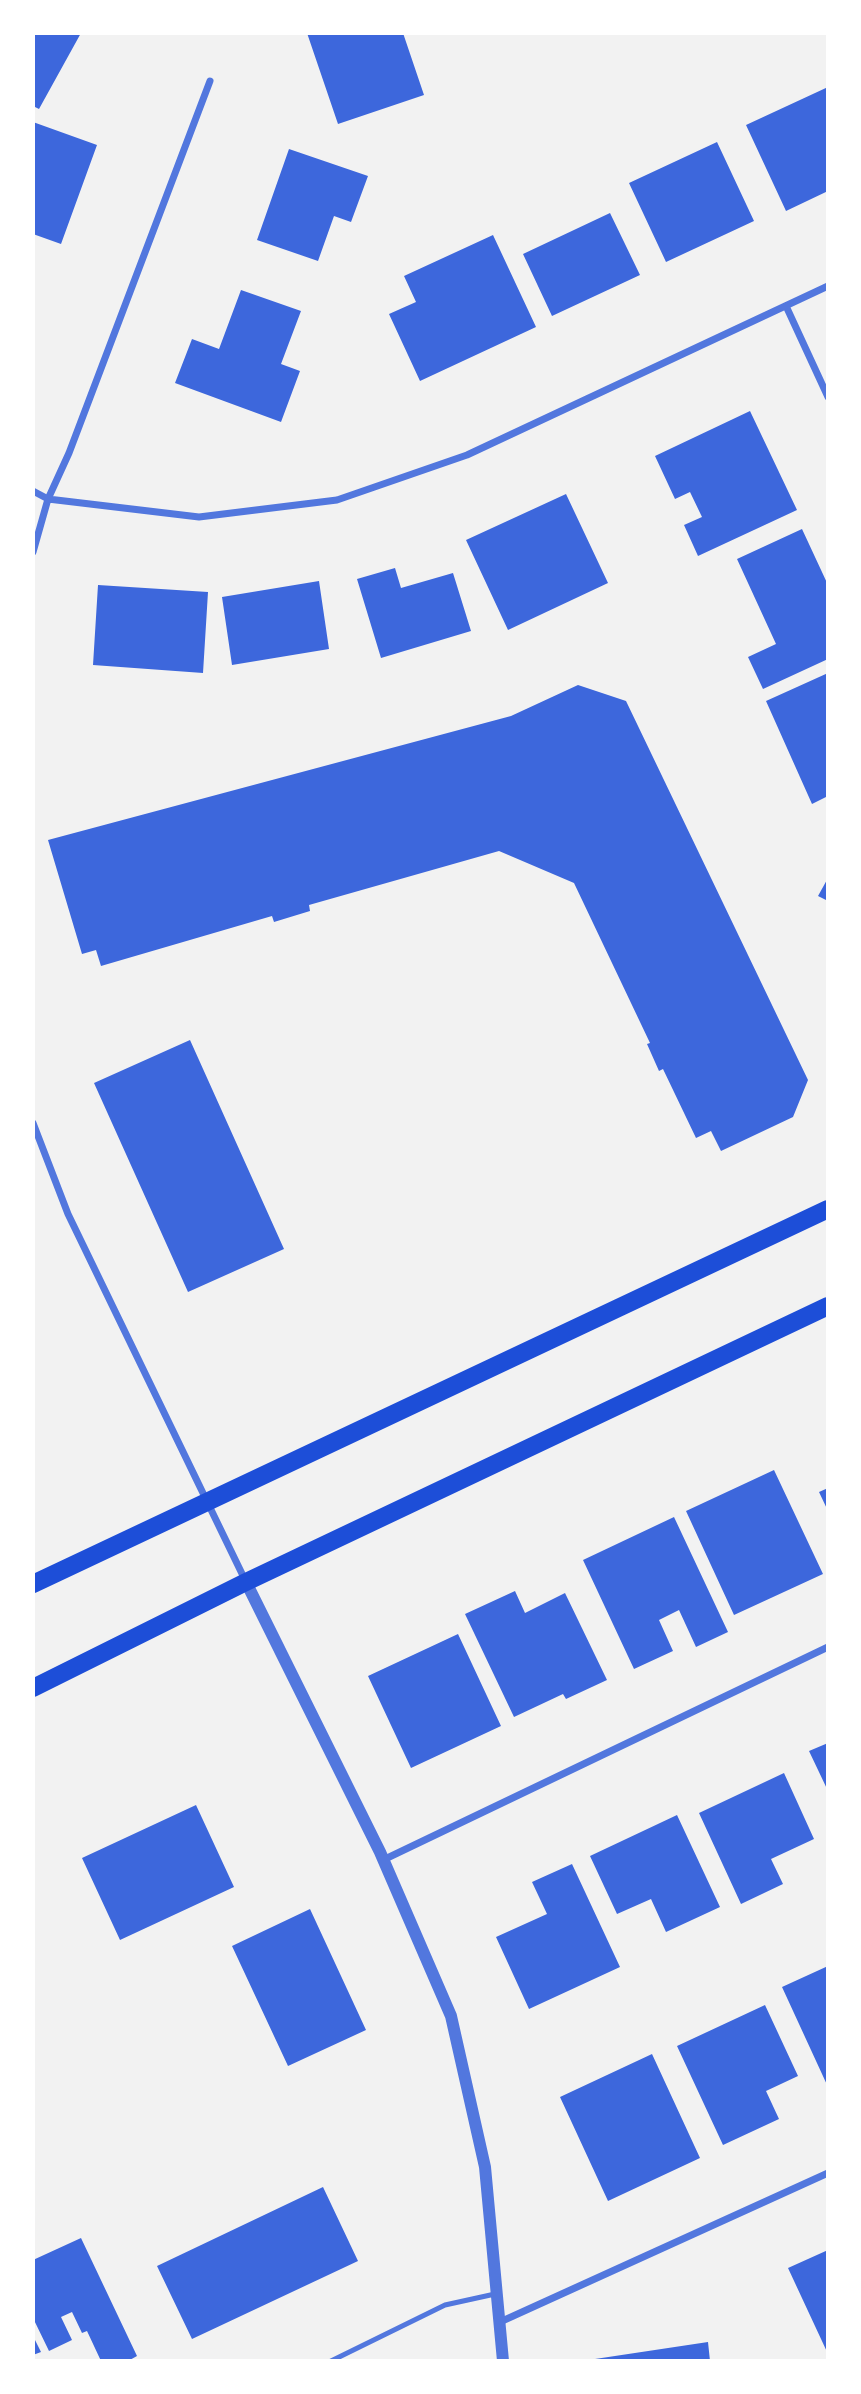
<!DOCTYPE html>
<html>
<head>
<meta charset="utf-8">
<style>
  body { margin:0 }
  #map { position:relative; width:861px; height:2394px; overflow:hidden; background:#f2f2f2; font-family:"Open Sans",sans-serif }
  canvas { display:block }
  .frame { position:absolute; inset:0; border:35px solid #fff; pointer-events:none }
</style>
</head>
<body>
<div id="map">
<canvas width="861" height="2394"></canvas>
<div class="frame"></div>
</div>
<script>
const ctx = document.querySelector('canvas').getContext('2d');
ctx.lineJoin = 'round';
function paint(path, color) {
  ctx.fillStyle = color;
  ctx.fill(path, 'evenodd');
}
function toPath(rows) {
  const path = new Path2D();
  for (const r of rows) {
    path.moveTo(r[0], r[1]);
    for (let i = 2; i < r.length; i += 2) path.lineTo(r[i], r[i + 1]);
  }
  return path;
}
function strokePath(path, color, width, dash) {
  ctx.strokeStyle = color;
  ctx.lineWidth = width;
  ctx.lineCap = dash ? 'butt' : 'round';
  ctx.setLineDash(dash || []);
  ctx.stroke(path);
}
const building = toPath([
  [33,33,81,33,39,109,33,106],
  [307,33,403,33,424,95,338,124],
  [828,87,828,191,786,211,746,125],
  [33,122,97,145,61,244,33,234],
  [717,142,754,221,666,262,629,183],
  [289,149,368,176,351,222,334,216,318,261,257,240],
  [610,213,640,275,552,316,523,254],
  [493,235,536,327,420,381,389,314,416,302,404,276],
  [241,290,301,311,281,364,300,371,281,422,175,383,192,339,219,349],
  [750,411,797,510,698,556,684,525,702,517,690,492,675,499,655,456],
  [566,494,608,583,508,630,466,540],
  [802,529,828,585,828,659,763,689,748,657,776,644,737,559],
  [395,568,401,588,453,573,471,631,381,658,357,579],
  [319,581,329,649,232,665,222,597],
  [98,585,208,592,203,673,93,665],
  [828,673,828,796,812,804,766,701],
  [578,685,626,701,808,1080,793,1117,721,1151,711,1131,696,1138,663,1069,659,1071,647,1044,650,1043,574,883,499,851,309,905,310,911,274,922,272,916,101,966,96,950,82,954,48,840,511,716],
  [828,878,828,901,818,896],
  [190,1040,284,1249,188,1292,94,1083],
  [774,1470,823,1574,734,1615,686,1511],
  [828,1488,828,1511,819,1492],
  [674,1517,728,1632,696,1647,679,1610,659,1620,673,1651,634,1669,583,1560],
  [515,1591,525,1613,565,1593,607,1680,566,1699,563,1694,514,1717,465,1614],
  [458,1634,501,1726,411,1768,368,1676],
  [828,1743,828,1791,809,1751],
  [784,1773,814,1839,771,1859,783,1884,741,1904,699,1813],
  [196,1805,234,1887,120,1940,82,1858],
  [677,1815,720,1907,666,1932,651,1899,617,1914,590,1856],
  [572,1864,620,1967,529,2009,496,1937,547,1914,532,1882],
  [310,1909,366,2030,288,2066,232,1946],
  [828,1966,828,2087,782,1987],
  [765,2005,798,2076,766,2091,779,2119,723,2145,677,2046],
  [652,2054,700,2158,608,2201,560,2097],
  [323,2187,358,2261,192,2339,157,2266],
  [81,2238,137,2356,128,2361,101,2361,87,2331,82,2333,72,2312,61,2317,72,2340,49,2351,33,2318,33,2260],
  [828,2250,828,2354,788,2268],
  [33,2336,41,2352,33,2355],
  [708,2342,710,2361,595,2361,595,2359]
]);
const service = toPath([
  [331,2361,445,2305,495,2294]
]);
const minor = toPath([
  [786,306,828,397],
  [33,491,48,499,199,517,337,500,467,455,828,286],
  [33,552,48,499,69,453,210,81],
  [33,1123,68,1214,246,1582],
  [383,1860,828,1647],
  [500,2322,828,2173]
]);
const tertiary = toPath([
  [246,1582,380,1852,451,2016,485,2167,503,2361]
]);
const primary = toPath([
  [33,1584,828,1209],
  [33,1688,246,1582,828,1306]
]);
paint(building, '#3d67dc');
strokePath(service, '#5277de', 5);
strokePath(minor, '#5277de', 7);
strokePath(tertiary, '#5277de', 12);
strokePath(primary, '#1d4ed8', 18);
</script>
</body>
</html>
